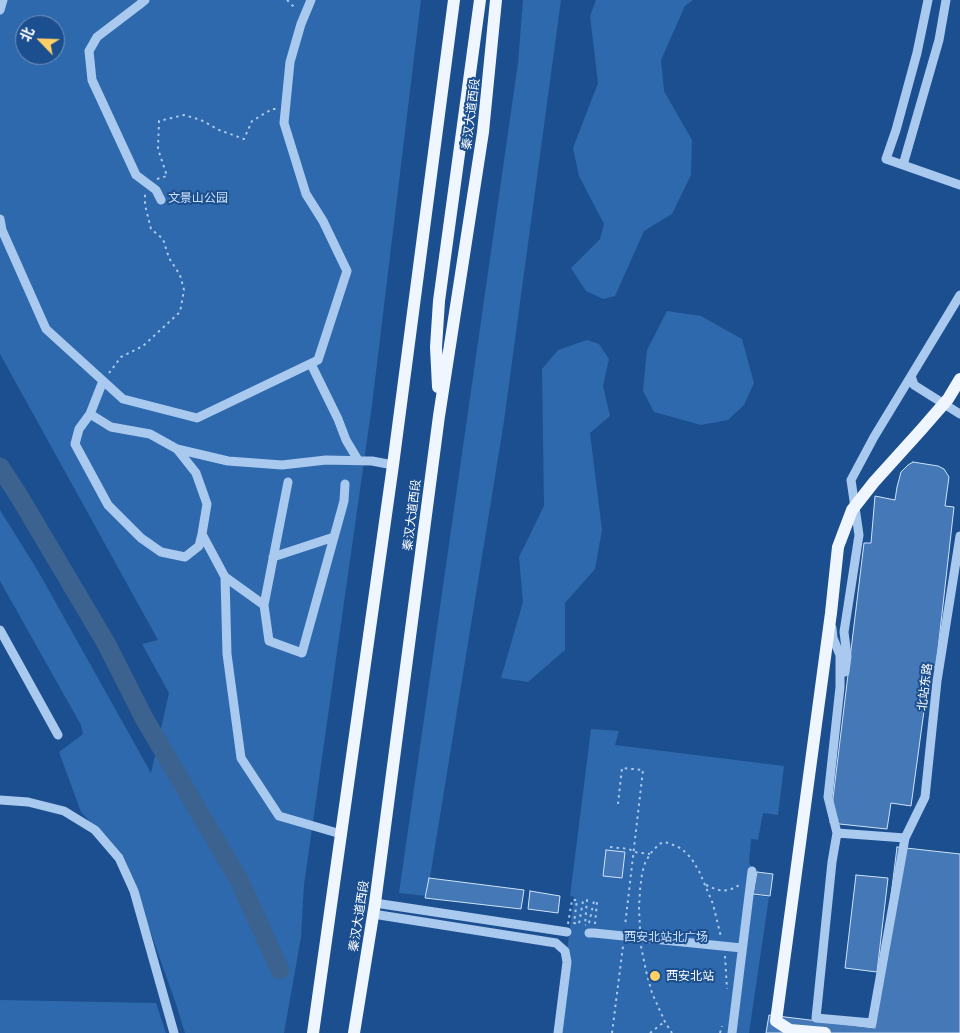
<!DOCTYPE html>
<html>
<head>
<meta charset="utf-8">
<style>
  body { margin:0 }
  #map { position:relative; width:960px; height:1033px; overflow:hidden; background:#1b4f8f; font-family:"Asap Condensed","Noto Sans SC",sans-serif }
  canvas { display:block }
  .north { position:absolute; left:15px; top:15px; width:50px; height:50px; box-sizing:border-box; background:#1b4f8f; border:1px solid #7695bc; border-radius:50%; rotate:294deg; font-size:14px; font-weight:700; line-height:20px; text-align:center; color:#fff }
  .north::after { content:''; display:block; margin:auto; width:18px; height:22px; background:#ffd166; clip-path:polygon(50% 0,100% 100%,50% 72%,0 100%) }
</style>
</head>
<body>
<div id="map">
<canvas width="960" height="1033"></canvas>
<div class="north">北</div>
</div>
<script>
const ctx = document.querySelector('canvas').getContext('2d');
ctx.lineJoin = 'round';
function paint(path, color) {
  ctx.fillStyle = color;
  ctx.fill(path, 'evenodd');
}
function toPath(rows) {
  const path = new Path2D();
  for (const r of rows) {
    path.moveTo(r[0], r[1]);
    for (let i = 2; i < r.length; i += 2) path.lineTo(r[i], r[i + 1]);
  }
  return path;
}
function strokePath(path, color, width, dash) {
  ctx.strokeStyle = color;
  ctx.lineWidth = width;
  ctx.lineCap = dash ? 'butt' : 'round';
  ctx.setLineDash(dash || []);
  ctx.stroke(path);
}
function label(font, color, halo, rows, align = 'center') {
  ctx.font = font + ' "Asap Condensed","Noto Sans SC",sans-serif';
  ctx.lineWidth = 4;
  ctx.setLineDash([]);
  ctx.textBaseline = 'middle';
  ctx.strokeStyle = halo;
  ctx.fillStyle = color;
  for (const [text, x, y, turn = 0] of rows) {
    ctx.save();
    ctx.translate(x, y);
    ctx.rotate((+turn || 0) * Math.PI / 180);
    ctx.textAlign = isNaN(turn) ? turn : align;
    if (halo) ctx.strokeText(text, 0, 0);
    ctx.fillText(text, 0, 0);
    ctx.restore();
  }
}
const green = toPath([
  [0,0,421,0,372,405,304,885,301,937,284,1033,185,1033,175,1001,125,860,81,812,59,752,83,734,81,725,0,581,0,510,38,571,151,773,169,693,142,644,158,640,0,354],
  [25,25,55,25,55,55,25,55],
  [523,0,561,0,504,421,427,896,399,893,518,63],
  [596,0,693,0,685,6,661,60,664,91,692,140,691,175,672,214,644,231,615,296,603,299,586,291,571,268,600,239,604,224,579,176,573,148,598,83,590,16],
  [667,311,701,316,742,339,754,383,744,405,728,420,701,425,654,412,643,391,647,350],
  [587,340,599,344,609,359,603,386,610,416,590,433,602,530,595,569,565,603,565,650,528,682,501,678,523,602,519,557,544,506,542,369,558,350],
  [591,729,619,731,615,745,784,766,778,815,763,813,758,840,751,839,749,863,756,873,752,895,769,897,749,1033,556,1033,574,897,570,896],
  [0,1000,156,1003,166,1033,0,1033]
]);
const river = toPath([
  [0,467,19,496,106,643,144,718,240,882,280,970]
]);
const building = toPath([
  [913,462,938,466,944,469,949,477,945,506,954,507,936,667,930,667,911,806,891,803,887,829,830,823,864,543,871,543,875,496,895,500,897,487,901,472,908,465,913,462],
  [897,847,960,854,960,1033,766,1033,769,1015,875,1028,897,847],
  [606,850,625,852,622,878,603,876,606,850],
  [757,872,773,874,770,896,753,894,757,872],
  [856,875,888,878,877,972,845,968,856,875],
  [429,878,524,890,521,909,425,898,429,878],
  [530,891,560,896,558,913,528,909,530,891]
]);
const path = toPath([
  [287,0,296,9],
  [157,179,167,176,158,149,159,121,184,115,201,120,219,130,244,139,252,121,272,109,277,109],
  [109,373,121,357,143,346,180,312,184,290,180,275,169,258,163,239,151,229,145,205,145,194],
  [618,804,622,768,643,770,625,926],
  [610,847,629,849,634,852,650,854],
  [706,885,715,889,723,891,735,888,740,884],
  [589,923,594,901,597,902,595,924],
  [568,924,572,900,577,900,574,923,579,924,583,901,587,900,585,925,586,925],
  [640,929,639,908,640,890,642,874,645,863,650,854,659,844,665,842,676,846,682,849,691,858,699,871,713,904,721,937],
  [641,946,646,971,652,993,665,1022,672,1033],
  [725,956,727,989],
  [612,1033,623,946],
  [650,1033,664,1022],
  [720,1033,722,1026]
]);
const minor = toPath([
  [145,0,139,5,97,37,89,51,92,80,136,175,156,190,161,200],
  [928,0,917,53,896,130,886,159,960,185],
  [0,10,3,0],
  [903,165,939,40,946,0],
  [0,219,2,230,46,329,123,399,197,418,318,360,347,271,323,221,306,194,284,123,290,62,301,24,311,0],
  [960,295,911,376,914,385,960,414],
  [311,364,338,419,346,440,358,460],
  [90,414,111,427,150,434,177,449,196,473,207,504,202,534,199,546,185,557,161,552,141,538,108,505,75,444,79,429,90,414,103,381],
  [177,449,228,461,282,465,326,460,372,461,393,465],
  [202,534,225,577,227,654,241,758,279,816,341,834],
  [273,557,334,537],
  [225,577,264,605,269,641,302,653,344,501,345,484],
  [264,605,288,482],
  [832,628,833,638,840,655,840,687,828,797,837,833,832,862,816,1018,872,1023,905,838,925,797,937,681,960,536],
  [0,630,58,735],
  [845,672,847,656,844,632,859,535,851,480,874,437,911,376],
  [0,800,28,802,64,811,95,830,119,858,134,891,174,1033],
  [837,833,905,838],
  [375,903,567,932],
  [373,914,556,943,565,951,567,962,558,1033],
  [589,933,594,933,742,948],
  [732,1033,752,871]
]);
const major = toPath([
  [438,387,436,347,439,301,480,0],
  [313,1033,393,465,454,0],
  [354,1033,375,903,439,416,483,132,496,0],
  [825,1033,790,1030,776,1021,831,613,838,547,852,510,874,482,921,430,948,399,960,379]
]);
const markers = [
  [655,976,6,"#ffd166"]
];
const streetNames = [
  ["秦汉大道西段",471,114,-83],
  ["秦汉大道西段",412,515,-83],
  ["北站东路",925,687,-83],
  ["秦汉大道西段",359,916,-81]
];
const parkNames = [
  ["文景山公园",198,198],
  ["西安北站北广场",666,937]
];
const poiNames = [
  ["西安北站",666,976]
];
paint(green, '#2e69ad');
strokePath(river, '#3c6290', 19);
paint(building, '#4478b7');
strokePath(building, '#cfe3fa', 1);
strokePath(path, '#a9c9ee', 2, [2.5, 4]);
strokePath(minor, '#a9c9ee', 9);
strokePath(major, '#f0f6ff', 12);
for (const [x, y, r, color] of markers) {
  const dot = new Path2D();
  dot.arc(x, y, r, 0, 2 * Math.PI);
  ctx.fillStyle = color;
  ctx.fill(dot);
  strokePath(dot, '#1b4f8f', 2);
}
label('12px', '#fff', '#1b4f8f', streetNames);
label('12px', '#cfe3fa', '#1b4f8f', parkNames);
label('12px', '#fff', '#1b4f8f', poiNames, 'left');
</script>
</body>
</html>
